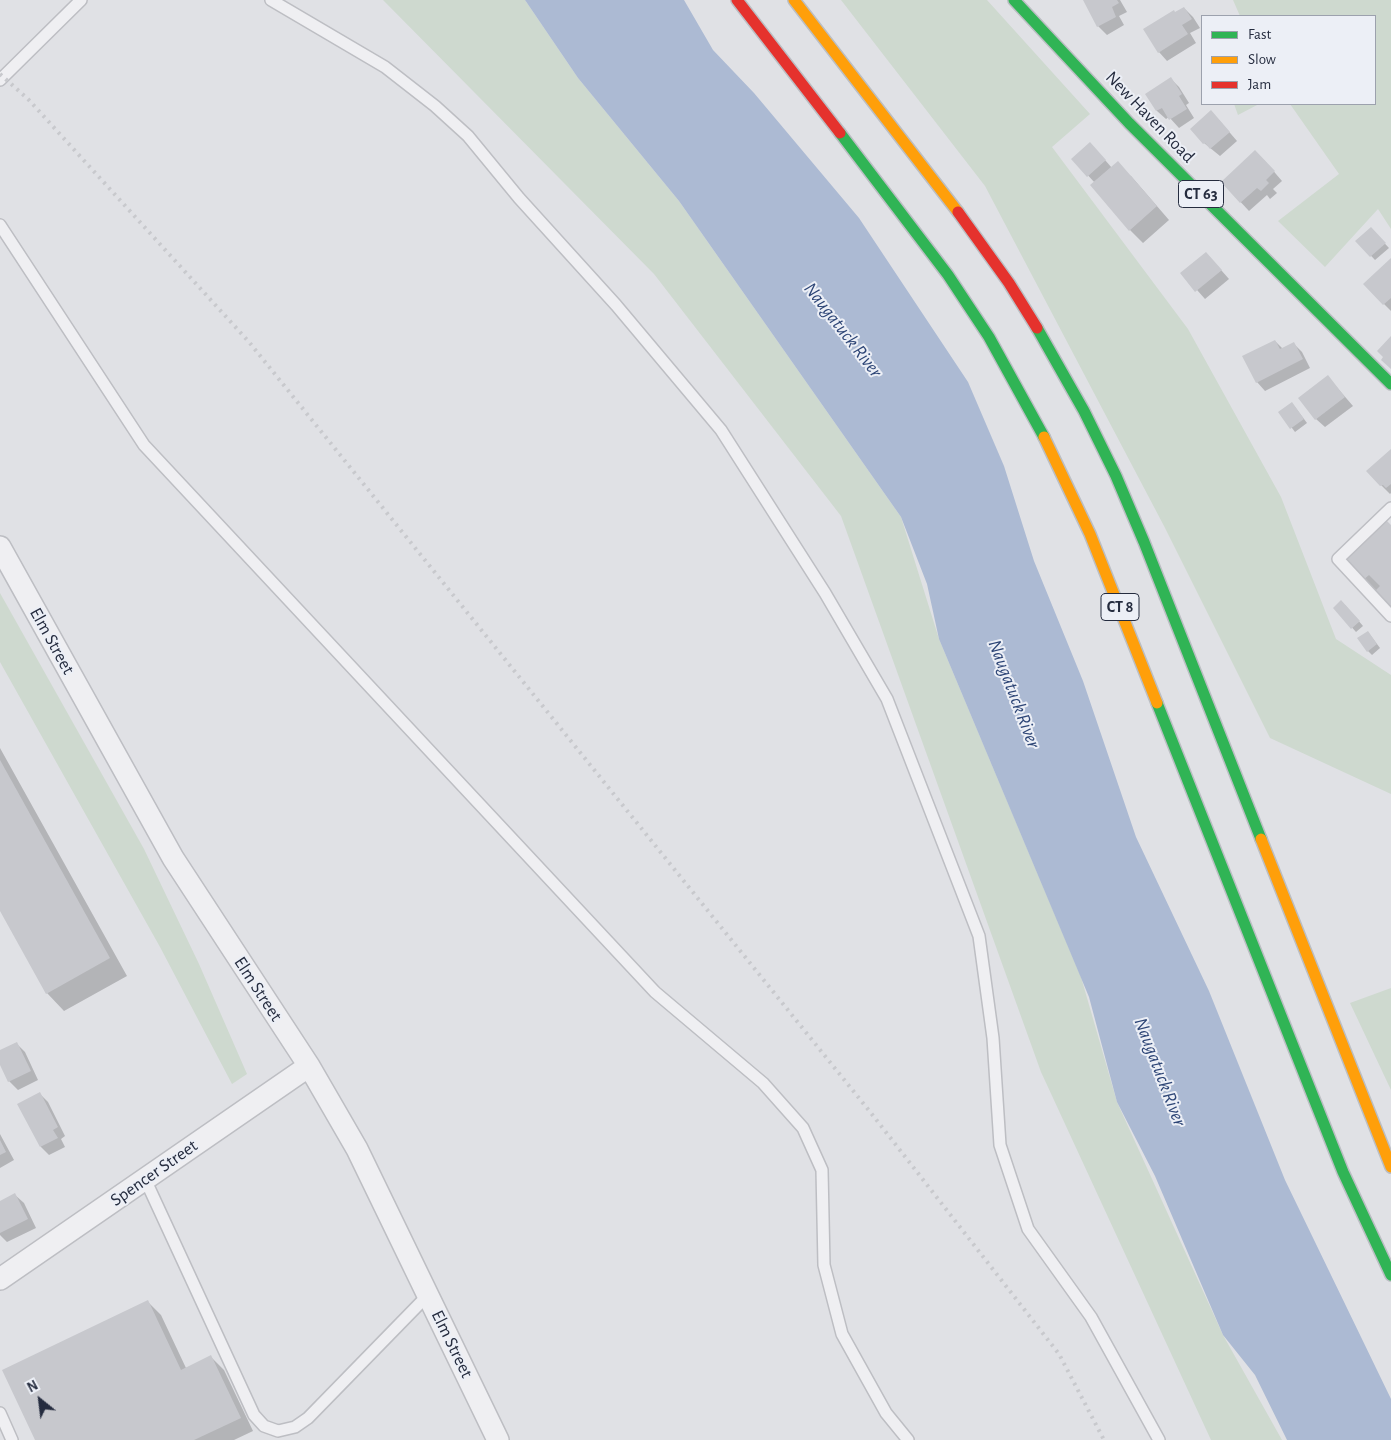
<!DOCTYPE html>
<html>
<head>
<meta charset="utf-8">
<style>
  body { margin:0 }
  #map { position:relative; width:1391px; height:1440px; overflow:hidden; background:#e0e1e5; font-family:"Alegreya Sans",sans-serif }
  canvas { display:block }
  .legend { position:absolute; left:1201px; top:15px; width:175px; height:90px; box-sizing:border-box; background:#eceff6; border:1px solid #9ca1ad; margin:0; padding:6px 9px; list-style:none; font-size:15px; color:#252c3f }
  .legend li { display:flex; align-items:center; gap:10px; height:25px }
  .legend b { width:25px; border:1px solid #9ca1ad }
  .north { position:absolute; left:15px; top:1375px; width:50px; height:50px; -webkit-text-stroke:4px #eceff6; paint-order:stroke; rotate:331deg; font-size:14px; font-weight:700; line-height:20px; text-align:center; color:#252c3f }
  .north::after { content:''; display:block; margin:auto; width:18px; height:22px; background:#252c3f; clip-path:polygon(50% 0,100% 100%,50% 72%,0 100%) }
</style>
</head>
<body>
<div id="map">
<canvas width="1391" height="1440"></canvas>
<ul class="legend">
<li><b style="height:6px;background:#30b455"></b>Fast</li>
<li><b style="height:6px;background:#ff9f0a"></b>Slow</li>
<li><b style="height:6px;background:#e5322d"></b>Jam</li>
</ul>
<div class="north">N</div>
</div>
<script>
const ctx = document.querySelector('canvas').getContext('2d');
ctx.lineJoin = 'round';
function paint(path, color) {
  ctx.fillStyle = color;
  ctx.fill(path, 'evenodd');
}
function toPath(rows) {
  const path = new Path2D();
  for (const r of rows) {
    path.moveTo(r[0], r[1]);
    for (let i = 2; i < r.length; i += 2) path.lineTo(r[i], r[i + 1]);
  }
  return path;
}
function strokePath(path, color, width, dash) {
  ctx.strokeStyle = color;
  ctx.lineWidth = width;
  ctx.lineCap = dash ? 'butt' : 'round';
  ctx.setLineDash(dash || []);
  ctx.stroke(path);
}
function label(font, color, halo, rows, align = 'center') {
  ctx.font = font + ' "Alegreya Sans",sans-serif';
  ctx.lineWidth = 4;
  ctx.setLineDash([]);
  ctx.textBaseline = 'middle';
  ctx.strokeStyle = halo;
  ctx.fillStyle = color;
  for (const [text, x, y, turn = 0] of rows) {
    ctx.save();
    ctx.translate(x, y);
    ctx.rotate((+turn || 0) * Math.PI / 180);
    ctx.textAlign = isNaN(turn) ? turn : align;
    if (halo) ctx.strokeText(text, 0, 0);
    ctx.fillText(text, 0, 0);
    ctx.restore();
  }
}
const green = toPath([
  [383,0,525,0,578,78,679,201,901,517,939,639,1081,977,1117,1102,1223,1335,1282,1440,1211,1440,1041,1072,841,516,654,274],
  [841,0,987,0,1090,114,1052,147,1188,329,1281,497,1336,639,1391,675,1391,794,1270,738,1164,526,985,186],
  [1233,0,1391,0,1391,229,1378,209,1325,267,1278,221,1339,174,1290,104,1375,104,1375,16,1240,16],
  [1234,104,1259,104,1238,115],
  [0,593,144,849,199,964,247,1074,232,1084,160,947,0,662],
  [1391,988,1391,1090,1350,1003]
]);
const water = toPath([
  [525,0,684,0,713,50,754,93,859,218,968,382,1004,466,1034,561,1083,681,1136,837,1209,991,1285,1180,1391,1399,1391,1440,1287,1440,1255,1375,1223,1335,1155,1176,1117,1102,1089,997,939,639,927,584,901,517,679,201,578,78]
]);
const shadow = toPath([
  [1084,0,1120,0,1127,12,1119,16,1124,25,1107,35,1098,26],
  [1184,8,1193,17,1200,28,1190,33,1196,43,1167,61,1159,52,1175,14],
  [1171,79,1179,87,1189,103,1186,105,1194,118,1179,128,1169,117,1166,119,1157,111,1147,94],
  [1219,120,1237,141,1220,156,1204,143],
  [1098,152,1112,168,1131,176,1169,220,1143,243,1130,230,1095,183,1073,159],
  [1264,160,1282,181,1273,189,1277,193,1270,199,1267,195,1249,211,1222,182],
  [1371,229,1389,248,1375,260,1357,241],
  [1391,259,1391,311,1364,284],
  [1214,262,1229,279,1205,299,1182,273],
  [1275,341,1283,349,1294,344,1302,352,1310,368,1265,391,1257,382],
  [1328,377,1353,406,1325,427,1316,419],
  [1295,407,1307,423,1295,432,1280,412],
  [1391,452,1391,493,1390,494,1367,471],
  [1391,527,1391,607,1345,560],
  [1345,605,1363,626,1356,632,1335,608],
  [1368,632,1380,648,1372,655,1368,651],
  [0,748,127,976,64,1011,47,993,0,909],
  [16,1043,25,1052,38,1080,18,1090,9,1081,0,1062,0,1051],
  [40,1094,48,1102,65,1136,61,1139,65,1147,49,1155,41,1147],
  [0,1134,14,1160,0,1168],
  [15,1195,24,1203,36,1228,7,1242,0,1235,0,1202],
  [148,1302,161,1315,186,1368,211,1357,224,1370,253,1431,234,1440,36,1440]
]);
const building = toPath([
  [1083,0,1117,0,1119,3,1112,7,1116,17,1097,27],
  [1184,7,1192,19,1182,25,1188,34,1158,53,1143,29,1174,10,1175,12],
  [1171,77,1182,94,1179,96,1187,109,1169,120,1162,108,1156,111,1145,94],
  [1211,110,1230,132,1210,149,1205,143,1203,144,1190,129],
  [1090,142,1106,160,1087,177,1071,159],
  [1255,150,1275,171,1266,180,1269,183,1261,191,1257,188,1240,203,1221,182],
  [1118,161,1157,206,1129,231,1090,185],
  [1371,227,1386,243,1370,257,1355,241],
  [1206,252,1222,270,1195,292,1180,273],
  [1391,258,1391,298,1383,305,1363,284],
  [1391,336,1391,369,1381,360,1383,357,1377,351],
  [1275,340,1280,349,1294,342,1303,359,1256,383,1242,356],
  [1328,375,1345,397,1315,420,1298,398],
  [1292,402,1304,419,1290,429,1278,412],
  [1391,449,1391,484,1386,488,1383,485,1380,486,1366,471],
  [1384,518,1391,525,1391,605,1389,607,1374,592,1380,586,1369,575,1363,580,1343,560],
  [1341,600,1360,621,1351,629,1333,608],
  [1368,631,1377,644,1367,652,1357,638],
  [0,760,110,958,46,994,0,911],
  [17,1042,31,1071,8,1082,0,1065,0,1050],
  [40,1092,58,1127,53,1130,58,1138,40,1147,17,1104],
  [0,1140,6,1152,0,1155],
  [15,1193,28,1219,0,1233,0,1201],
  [148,1300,181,1370,211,1355,241,1418,194,1440,35,1440,2,1370]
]);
const lane = toPath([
  [271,0,385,67,435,106,468,136,519,198,616,305,721,430,825,593,887,699,979,936,993,1038,1000,1145,1028,1229,1091,1317,1159,1440],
  [0,80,81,0],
  [0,225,144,445,655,992,763,1083,803,1128,822,1170,824,1265,842,1334,886,1413,908,1440],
  [1391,508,1338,559,1391,616],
  [145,1179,254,1415,264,1426,278,1431,295,1427,308,1418,428,1295],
  [0,1413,12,1440]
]);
const street = toPath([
  [0,547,173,858,309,1066,357,1149,498,1440],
  [0,1279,309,1066]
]);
const fast = toPath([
  [1014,0,1129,123,1391,384],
  [840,133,948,275,989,337,1044,437],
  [1037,328,1084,411,1116,476,1144,542,1261,839],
  [1157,703,1343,1172,1391,1275]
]);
const slow = toPath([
  [794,0,958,212],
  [1044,437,1090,534,1157,703],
  [1261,839,1391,1167]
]);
const jam = toPath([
  [737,0,840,133],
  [958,212,1009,283,1037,328]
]);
const rail = toPath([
  [0,74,28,99,249,342,871,1113,1059,1354,1104,1440]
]);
const shields = [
  [1201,194,45],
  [1120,607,38]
];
const shieldNames = [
  ["CT 63",1201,194],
  ["CT 8",1120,607]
];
const streetNames = [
  ["New Haven Road",1150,117,46],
  ["Elm Street",52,641,61],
  ["Elm Street",258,989,57],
  ["Spencer Street",154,1173,-35],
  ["Elm Street",452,1344,64]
];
const waterNames = [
  ["Naugatuck River",843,330,52],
  ["Naugatuck River",1014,694,69],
  ["Naugatuck River",1160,1072,69]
];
paint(green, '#ced9cf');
paint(water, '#acbad3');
paint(shadow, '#0003');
paint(building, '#c7c8cd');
strokePath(lane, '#bdbec3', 14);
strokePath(street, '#bdbec3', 24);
strokePath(fast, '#bbbec3', 14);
strokePath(slow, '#bbbec3', 14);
strokePath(jam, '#bbbec3', 14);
strokePath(lane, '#efeff2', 11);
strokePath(street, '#efeff2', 21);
strokePath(fast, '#30b455', 11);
strokePath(slow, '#ff9f0a', 11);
strokePath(jam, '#e5322d', 11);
strokePath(rail, '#c8c9cd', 4, [2.5, 5]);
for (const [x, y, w] of shields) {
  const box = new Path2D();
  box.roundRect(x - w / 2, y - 13.5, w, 27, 4);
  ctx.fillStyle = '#eceff6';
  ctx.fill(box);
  strokePath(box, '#252c3f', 1);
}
label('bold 16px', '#252c3f', null, shieldNames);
label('18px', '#252c3f', '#eceff6', streetNames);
label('italic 19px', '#2d4576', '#eceff6', waterNames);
</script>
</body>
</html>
